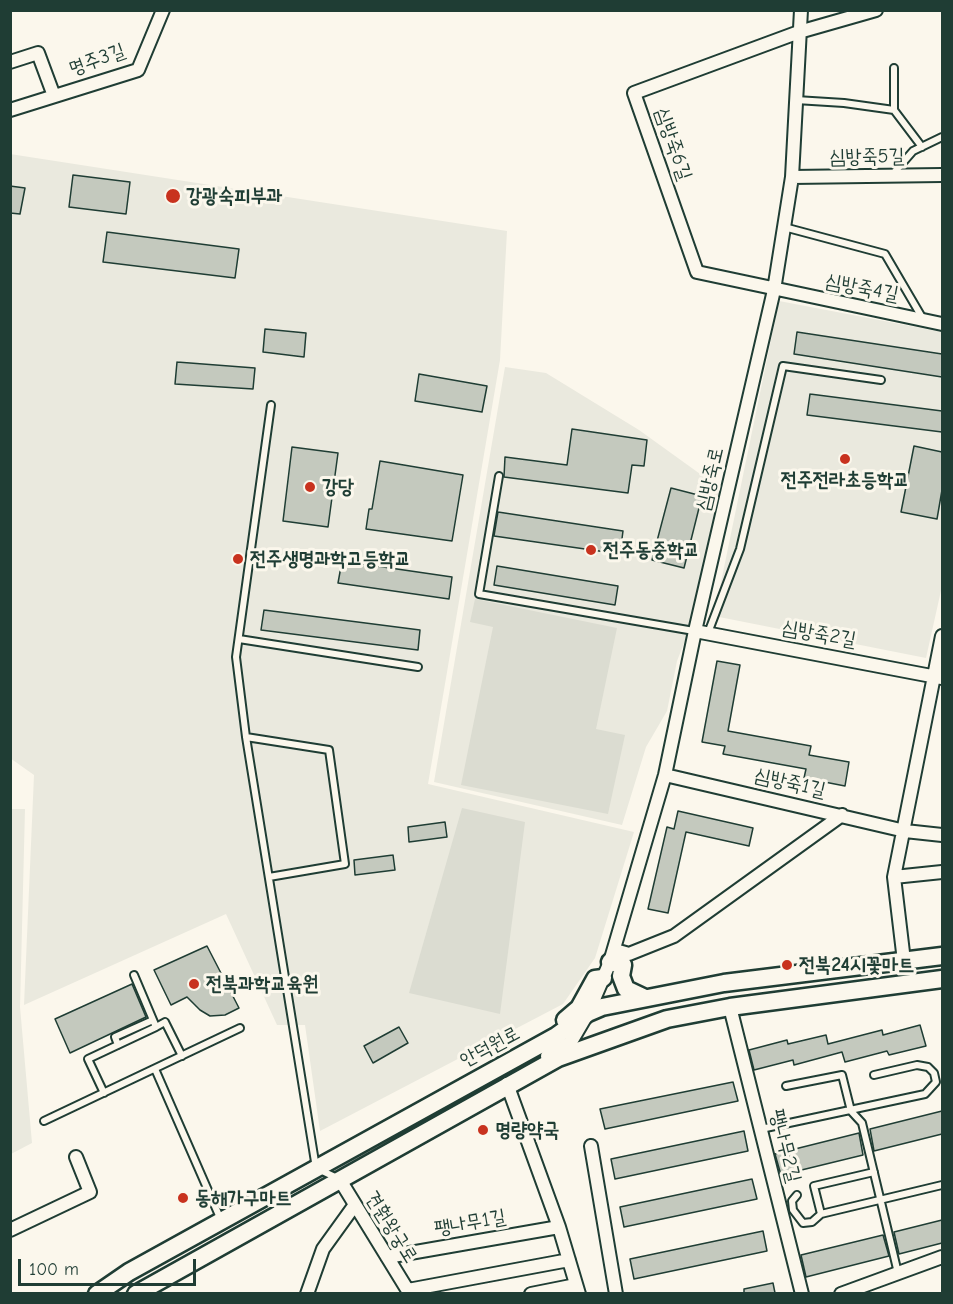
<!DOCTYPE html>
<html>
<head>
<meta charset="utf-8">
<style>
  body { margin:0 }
  #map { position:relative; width:953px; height:1304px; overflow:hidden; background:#fbf7ec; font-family:"Comic Neue",sans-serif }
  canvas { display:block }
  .frame { position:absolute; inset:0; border:12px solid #1f3d34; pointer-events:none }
  .scale { position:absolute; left:18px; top:1259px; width:178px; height:27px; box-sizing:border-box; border:3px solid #1f3d34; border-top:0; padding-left:8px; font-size:18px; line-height:21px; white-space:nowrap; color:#1f3d34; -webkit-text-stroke:4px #fbf7ec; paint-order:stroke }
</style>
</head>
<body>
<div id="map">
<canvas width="953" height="1304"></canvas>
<div class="frame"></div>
<div class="scale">100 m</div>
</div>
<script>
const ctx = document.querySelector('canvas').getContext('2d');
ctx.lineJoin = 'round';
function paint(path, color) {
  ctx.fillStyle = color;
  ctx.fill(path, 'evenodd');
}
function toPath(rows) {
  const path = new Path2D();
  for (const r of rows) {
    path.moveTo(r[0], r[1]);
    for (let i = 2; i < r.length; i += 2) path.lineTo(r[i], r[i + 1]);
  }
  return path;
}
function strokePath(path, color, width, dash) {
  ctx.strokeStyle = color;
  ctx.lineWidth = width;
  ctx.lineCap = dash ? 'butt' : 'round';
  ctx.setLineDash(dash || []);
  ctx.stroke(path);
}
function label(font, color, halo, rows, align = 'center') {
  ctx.font = font + ' "Comic Neue","Poor Story",sans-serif';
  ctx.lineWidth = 6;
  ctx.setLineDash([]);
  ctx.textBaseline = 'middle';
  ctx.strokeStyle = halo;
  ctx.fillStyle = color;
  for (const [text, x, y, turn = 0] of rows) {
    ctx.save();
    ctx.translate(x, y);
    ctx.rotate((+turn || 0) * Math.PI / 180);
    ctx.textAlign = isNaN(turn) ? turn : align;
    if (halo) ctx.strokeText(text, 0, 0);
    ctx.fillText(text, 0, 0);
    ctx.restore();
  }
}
const built = toPath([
  [10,154,507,231,500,360,428,784,634,832,595,958,563,1004,320,1131,305,1025,277,1025,226,914,24,1005,34,775,10,758],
  [779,301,942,332,942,586,926,658,714,616],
  [505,367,546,373,639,430,721,489,697,610,677,661,667,711,646,747,622,825,434,782],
  [10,809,25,809,20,1007,32,1143,11,1154]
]);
const green = toPath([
  [475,599,617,628,596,729,625,735,608,814,461,785,493,627,470,622],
  [462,808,525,822,500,1014,409,993]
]);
const building = toPath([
  [73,175,130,182,126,214,69,207,73,175],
  [10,186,25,188,20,214,10,213,10,186],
  [107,232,239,249,235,278,103,262,107,232],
  [265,329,306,333,304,357,263,352,265,329],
  [797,332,942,354,942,377,794,354,797,332],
  [177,362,255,368,253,389,175,384,177,362],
  [419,374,487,386,482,412,415,401,419,374],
  [810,394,942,411,942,432,807,415,810,394],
  [572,429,647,440,644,466,632,465,628,493,504,477,505,457,567,465,572,429],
  [914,446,942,452,942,490,937,519,901,512,914,446],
  [292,447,338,453,328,527,283,521,292,447],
  [380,461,463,475,452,541,366,529,369,509,372,509,380,461],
  [671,488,702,496,684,568,652,560,671,488],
  [498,512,623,531,620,554,494,536,498,512],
  [342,561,452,577,449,599,338,583,342,561],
  [497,566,618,586,615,605,494,585,497,566],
  [264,610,420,630,418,650,261,630,264,610],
  [717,661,740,665,728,731,811,746,809,755,849,762,845,786,804,778,806,769,723,754,725,746,702,742,717,661],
  [678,811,753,828,749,846,686,832,668,913,648,909,667,827,674,829,678,811],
  [445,822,447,837,409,842,408,827,445,822],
  [393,855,395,870,355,875,354,860,393,855],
  [207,946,239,1008,225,1015,210,1016,200,1010,187,997,171,1005,154,970,207,946],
  [132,984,146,1017,70,1053,55,1019,132,984],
  [920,1025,926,1046,889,1055,887,1051,845,1062,842,1052,794,1065,793,1060,754,1070,749,1050,787,1040,788,1044,826,1035,828,1044,882,1030,883,1035,920,1025],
  [399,1027,408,1043,373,1063,364,1046,399,1027],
  [733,1082,738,1101,605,1129,600,1109,733,1082],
  [942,1111,942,1134,874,1151,870,1129,942,1111],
  [744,1131,748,1151,615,1179,611,1159,744,1131],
  [859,1133,863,1155,781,1175,775,1154,859,1133],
  [752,1179,757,1199,624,1227,620,1207,752,1179],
  [942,1220,942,1243,899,1254,894,1232,942,1220],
  [763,1231,767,1251,634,1279,630,1259,763,1231],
  [883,1235,889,1256,806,1277,801,1255,883,1235],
  [773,1283,775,1293,744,1293,744,1289,773,1283]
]);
const lane = toPath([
  [894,68,894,110,922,147],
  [796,100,844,103,894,110],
  [892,175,913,151,942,137],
  [784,227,885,254,923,319],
  [271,405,236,657,246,737,316,1168,337,1178],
  [499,476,479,594,694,631],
  [708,633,740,549,783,366,881,380],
  [239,639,418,667],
  [246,737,329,750,345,864,269,877],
  [156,1027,165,1022,182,1056],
  [118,1045,115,1037,153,1020],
  [155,1069,221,1220],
  [786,1086,842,1075,851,1111,862,1123,898,1273],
  [104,1093,88,1059,156,1027,134,975],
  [44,1121,240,1028],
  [761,1129,925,1094,936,1082,934,1073,928,1067,917,1065,874,1075],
  [797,1195,792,1201,793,1210,803,1223,812,1222,821,1214,942,1185],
  [821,1214,814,1186,874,1172]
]);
const street = toPath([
  [876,10,799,32,634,93,697,272,942,324],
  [10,62,38,53,54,96],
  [10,110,138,70,163,10],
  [792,177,942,175],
  [695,631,942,678],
  [665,775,905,831,942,835],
  [894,877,942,872],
  [615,950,629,954,674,936,842,815],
  [904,961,894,877,942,636],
  [730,1007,802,1294],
  [547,1056,571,1042,588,1013,610,962,665,775,695,631,774,290,792,177,801,10],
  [507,1084,559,1227,579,1294],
  [591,1146,616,1294],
  [340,1180,410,1294],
  [10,1230,90,1192,76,1157],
  [387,1257,559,1227],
  [408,1290,569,1260],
  [307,1294,323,1249,354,1206],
  [531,1294,576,1285],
  [841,1294,942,1257]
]);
const secondary = toPath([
  [610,962,623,965,621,976,626,989,645,998],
  [565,1020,579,1008,595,979,603,978],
  [97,1294,129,1272,556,1036,588,1013,602,1007,724,983,942,956],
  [136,1294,558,1058,667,1019,730,1007,942,979]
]);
const markers = [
  [173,196,8,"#c8321e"],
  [845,459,6,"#c8321e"],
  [310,487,6,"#c8321e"],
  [591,550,6,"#c8321e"],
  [238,559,6,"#c8321e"],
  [787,965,6,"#c8321e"],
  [194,984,6,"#c8321e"],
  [483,1130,6,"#c8321e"],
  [183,1198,6,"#c8321e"]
];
const streetNames = [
  ["명주3길",97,60,-20],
  ["심방죽6길",673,144,71],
  ["심방죽5길",867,157,-1],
  ["심방죽4길",862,288,11],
  ["심방죽로",710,479,-77],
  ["심방죽2길",819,634,10],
  ["심방죽1길",790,783,13],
  ["안덕원로",490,1047,-28],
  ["팽나무2길",785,1146,76],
  ["팽나무1길",470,1223,-10],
  ["견훤왕궁로",391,1227,58]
];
const poiNames = [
  ["강광숙피부과",186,196],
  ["전주전라초등학교",845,480,"center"],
  ["강당",322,487],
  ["전주동중학교",603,550],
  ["전주생명과학고등학교",250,559],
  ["전북24시꽃마트",799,965],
  ["전북과학교육원",206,984],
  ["명량약국",495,1130],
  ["동해가구마트",195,1198]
];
paint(built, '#eae9de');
paint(green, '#dbdcd1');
paint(building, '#c4c9be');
strokePath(building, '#1f3d34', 1.5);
strokePath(lane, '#1f3d34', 10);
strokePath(street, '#1f3d34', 16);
strokePath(secondary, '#1f3d34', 21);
strokePath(lane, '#fbf7ec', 6);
strokePath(street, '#fbf7ec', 12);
strokePath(secondary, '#fbf7ec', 16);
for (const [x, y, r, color] of markers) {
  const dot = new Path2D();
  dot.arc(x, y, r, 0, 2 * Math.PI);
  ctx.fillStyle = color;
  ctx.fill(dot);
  strokePath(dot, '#fbf7ec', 2);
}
label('20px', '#1f3d34', '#fbf7ec', streetNames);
label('bold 20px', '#1f3d34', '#fbf7ec', poiNames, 'left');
</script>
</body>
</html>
